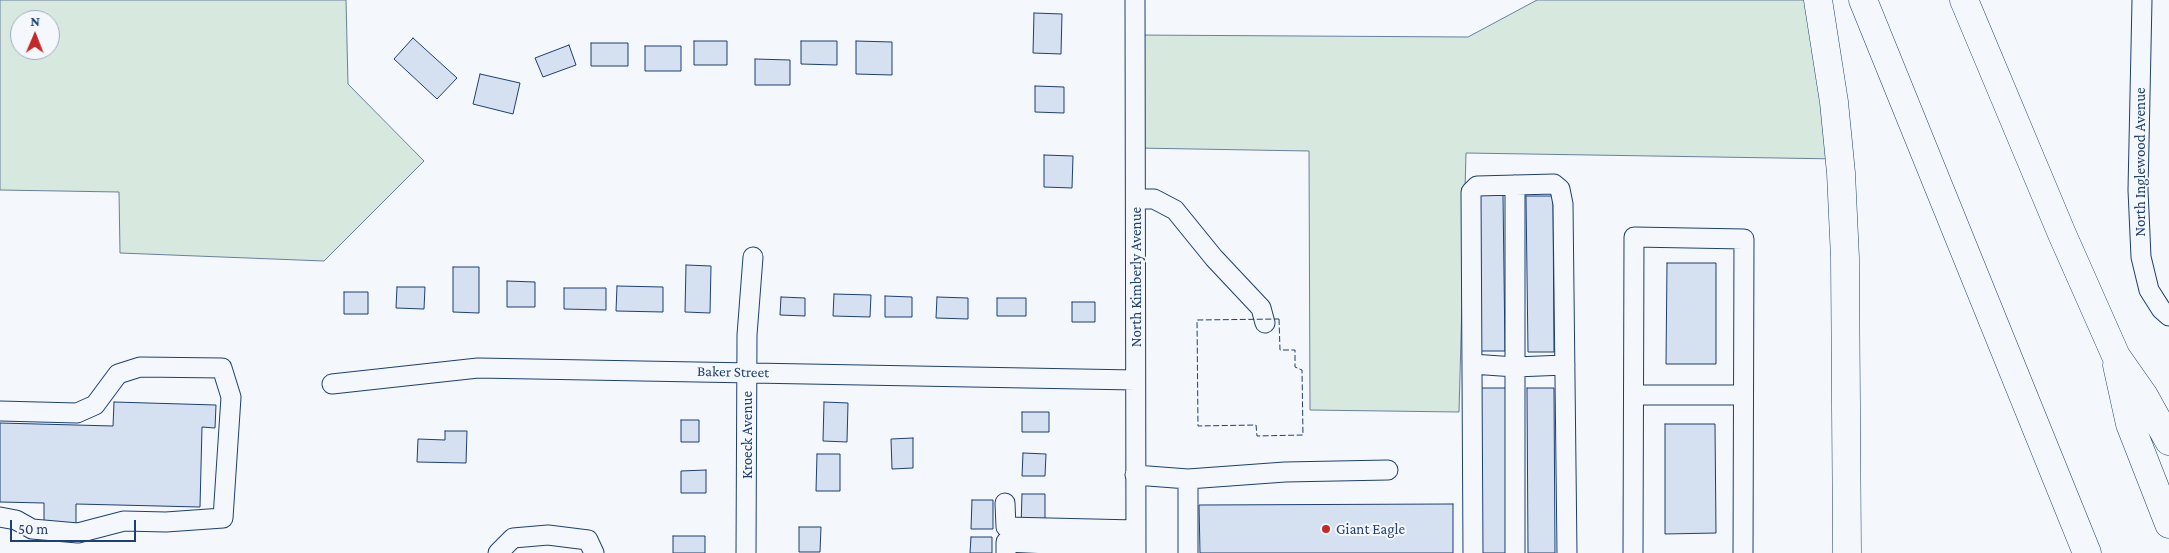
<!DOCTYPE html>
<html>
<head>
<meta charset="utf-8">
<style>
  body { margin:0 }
  #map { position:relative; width:2169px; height:553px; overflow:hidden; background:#f4f7fb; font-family:"Crimson Pro",serif }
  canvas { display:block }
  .north { position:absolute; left:10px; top:10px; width:50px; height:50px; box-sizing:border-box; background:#f4f7fb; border:1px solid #9eadc5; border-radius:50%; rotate:1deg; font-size:14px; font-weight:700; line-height:20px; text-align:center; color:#1d3f73 }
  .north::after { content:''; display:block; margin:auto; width:18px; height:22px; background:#c62828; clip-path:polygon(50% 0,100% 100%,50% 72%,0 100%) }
  .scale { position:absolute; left:10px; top:520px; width:126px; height:22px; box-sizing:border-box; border:2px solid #1d3f73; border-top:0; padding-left:6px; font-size:15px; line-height:18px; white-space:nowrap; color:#1d3f73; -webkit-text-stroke:4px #f4f7fb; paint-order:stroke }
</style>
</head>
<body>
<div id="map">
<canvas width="2169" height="553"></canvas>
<div class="north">N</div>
<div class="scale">50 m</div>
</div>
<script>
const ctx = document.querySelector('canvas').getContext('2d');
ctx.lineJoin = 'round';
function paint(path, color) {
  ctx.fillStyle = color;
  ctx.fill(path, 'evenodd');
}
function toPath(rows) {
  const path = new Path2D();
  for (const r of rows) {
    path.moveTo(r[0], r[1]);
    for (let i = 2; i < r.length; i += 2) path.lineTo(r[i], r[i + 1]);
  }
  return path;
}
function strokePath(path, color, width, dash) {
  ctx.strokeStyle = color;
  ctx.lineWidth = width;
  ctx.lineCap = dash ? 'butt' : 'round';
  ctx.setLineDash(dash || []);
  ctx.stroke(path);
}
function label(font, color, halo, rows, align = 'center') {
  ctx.font = font + ' "Crimson Pro",serif';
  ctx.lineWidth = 4;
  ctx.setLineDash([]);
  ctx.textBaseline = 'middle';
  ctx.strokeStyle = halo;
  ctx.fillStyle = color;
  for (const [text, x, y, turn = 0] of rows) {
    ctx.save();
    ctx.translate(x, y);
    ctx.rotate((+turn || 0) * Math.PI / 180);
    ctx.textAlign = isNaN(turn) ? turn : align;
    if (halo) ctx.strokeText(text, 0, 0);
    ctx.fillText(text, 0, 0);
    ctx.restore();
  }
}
const green = toPath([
  [0,0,346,0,348,84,424,161,324,261,120,253,119,192,0,190,0,0],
  [20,20,50,20,50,50,20,50,20,20],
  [1537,0,1818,0,1840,159,1466,153,1459,412,1310,410,1309,151,1136,148,1135,35,1468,37,1537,0]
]);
const building = toPath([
  [1034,13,1062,14,1061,54,1033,53,1034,13],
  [413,38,457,78,437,99,394,59,413,38],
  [694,41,727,41,727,65,694,65,694,41],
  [801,41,837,41,837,65,801,64,801,41],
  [856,41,892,42,892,75,856,74,856,41],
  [591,43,628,43,628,66,591,66,591,43],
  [569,45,576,65,543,77,535,58,569,45],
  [645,46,681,46,681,71,645,71,645,46],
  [755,59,790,60,790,85,755,85,755,59],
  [480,74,520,83,513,114,473,104,480,74],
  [1035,86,1064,87,1064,113,1035,112,1035,86],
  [1044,155,1073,156,1072,188,1044,187,1044,155],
  [1479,195,1503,195,1505,351,1481,351,1479,195],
  [1526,196,1553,196,1554,352,1528,352,1526,196],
  [1667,263,1716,263,1716,364,1666,364,1667,263],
  [686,265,711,266,710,313,685,312,686,265],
  [453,267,479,267,479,313,453,312,453,267],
  [507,281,535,282,535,307,507,307,507,281],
  [617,286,663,287,663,312,616,311,617,286],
  [397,287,425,287,424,309,396,308,397,287],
  [564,288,606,288,606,310,564,309,564,288],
  [344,292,368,292,368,314,344,314,344,292],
  [834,294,871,295,870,317,833,316,834,294],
  [885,296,912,297,912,317,885,317,885,296],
  [781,297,805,298,805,316,780,315,781,297],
  [937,297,968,298,968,319,936,318,937,297],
  [997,298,1026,298,1026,316,997,316,997,298],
  [1072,302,1095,302,1095,322,1072,322,1072,302],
  [1481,388,1506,388,1506,553,1482,553,1481,388],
  [1527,388,1554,388,1555,553,1528,553,1527,388],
  [114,402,216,405,215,428,202,427,200,507,76,504,76,526,44,525,44,503,0,502,0,423,113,426,114,402],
  [824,402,848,403,847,442,823,441,824,402],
  [1022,412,1049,412,1049,432,1022,432,1022,412],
  [681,420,699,420,699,442,681,442,681,420],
  [1665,424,1715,424,1716,533,1665,534,1665,424],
  [445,431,467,431,466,463,417,462,418,439,445,440,445,431],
  [913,438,913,468,892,469,891,439,913,438],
  [1023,453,1046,454,1045,476,1022,476,1023,453],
  [817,454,840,454,840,491,816,491,817,454],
  [706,470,706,493,681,493,681,471,706,470],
  [1022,494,1045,494,1045,527,1021,527,1022,494],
  [972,500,993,500,993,529,971,529,972,500],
  [1453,504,1453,553,1200,553,1199,505,1453,504],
  [799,527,821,527,820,552,799,552,799,527],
  [673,536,705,536,705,553,673,553,673,536],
  [971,537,992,537,992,553,970,553,971,537]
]);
const minor = toPath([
  [1135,0,1136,553],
  [2142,0,2138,190,2141,257,2149,290,2161,309,2169,316],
  [1515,185,1515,553],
  [1136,199,1154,199,1175,210,1214,258,1261,308,1265,323],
  [1472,364,1515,367,1565,365],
  [332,384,478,368,1135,380],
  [1634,395,1743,395],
  [0,411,77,413,95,405,118,374,140,367,222,368,231,397,223,518,166,522,124,521,78,533,32,529,16,520,0,517],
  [1135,475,1188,479,1285,472,1388,470],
  [1188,479,1188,553],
  [1005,503,1006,527,1136,530],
  [498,553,513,538,548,535,588,540,594,553],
  [746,553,747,335,753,257],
  [1006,553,1006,542,1136,548],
  [1473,553,1471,192,1477,186,1554,184,1560,189,1563,204,1567,553],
  [1633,553,1634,237,1744,239,1743,553]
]);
const highway = toPath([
  [1818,0,1834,102,1841,173,1845,258,1847,553],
  [1863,0,2087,553],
  [1964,0,2062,234,2116,356,2144,396,2169,441],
  [2117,365,2130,424,2169,524]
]);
const fence = toPath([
  [1279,319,1280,350,1295,350,1295,367,1302,370,1303,435,1257,436,1256,425,1198,426,1197,320,1279,319]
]);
const markers = [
  [1326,529,5,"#c62828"]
];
const streetNames = [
  ["North Inglewood Avenue",2140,162,-90],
  ["North Kimberly Avenue",1136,277,-90],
  ["Baker Street",733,372,1],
  ["Kroeck Avenue",747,435,-90]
];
const poiNames = [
  ["Giant Eagle",1336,529]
];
paint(green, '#d7e8df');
strokePath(green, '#687fa3', 1);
paint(building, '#d5e0f0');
strokePath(building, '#1d3f73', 1);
strokePath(minor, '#1d3f73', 21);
strokePath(highway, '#1d3f73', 29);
strokePath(minor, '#f4f7fb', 19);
strokePath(highway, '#f4f7fb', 28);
strokePath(fence, '#1d3f73', 1, [6, 2.5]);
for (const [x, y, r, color] of markers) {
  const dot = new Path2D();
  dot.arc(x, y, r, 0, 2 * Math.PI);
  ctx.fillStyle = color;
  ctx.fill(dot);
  strokePath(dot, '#f4f7fb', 2);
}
label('15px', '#1d3f73', '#f4f7fb', streetNames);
label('15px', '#1d3f73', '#f4f7fb', poiNames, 'left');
</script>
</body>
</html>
